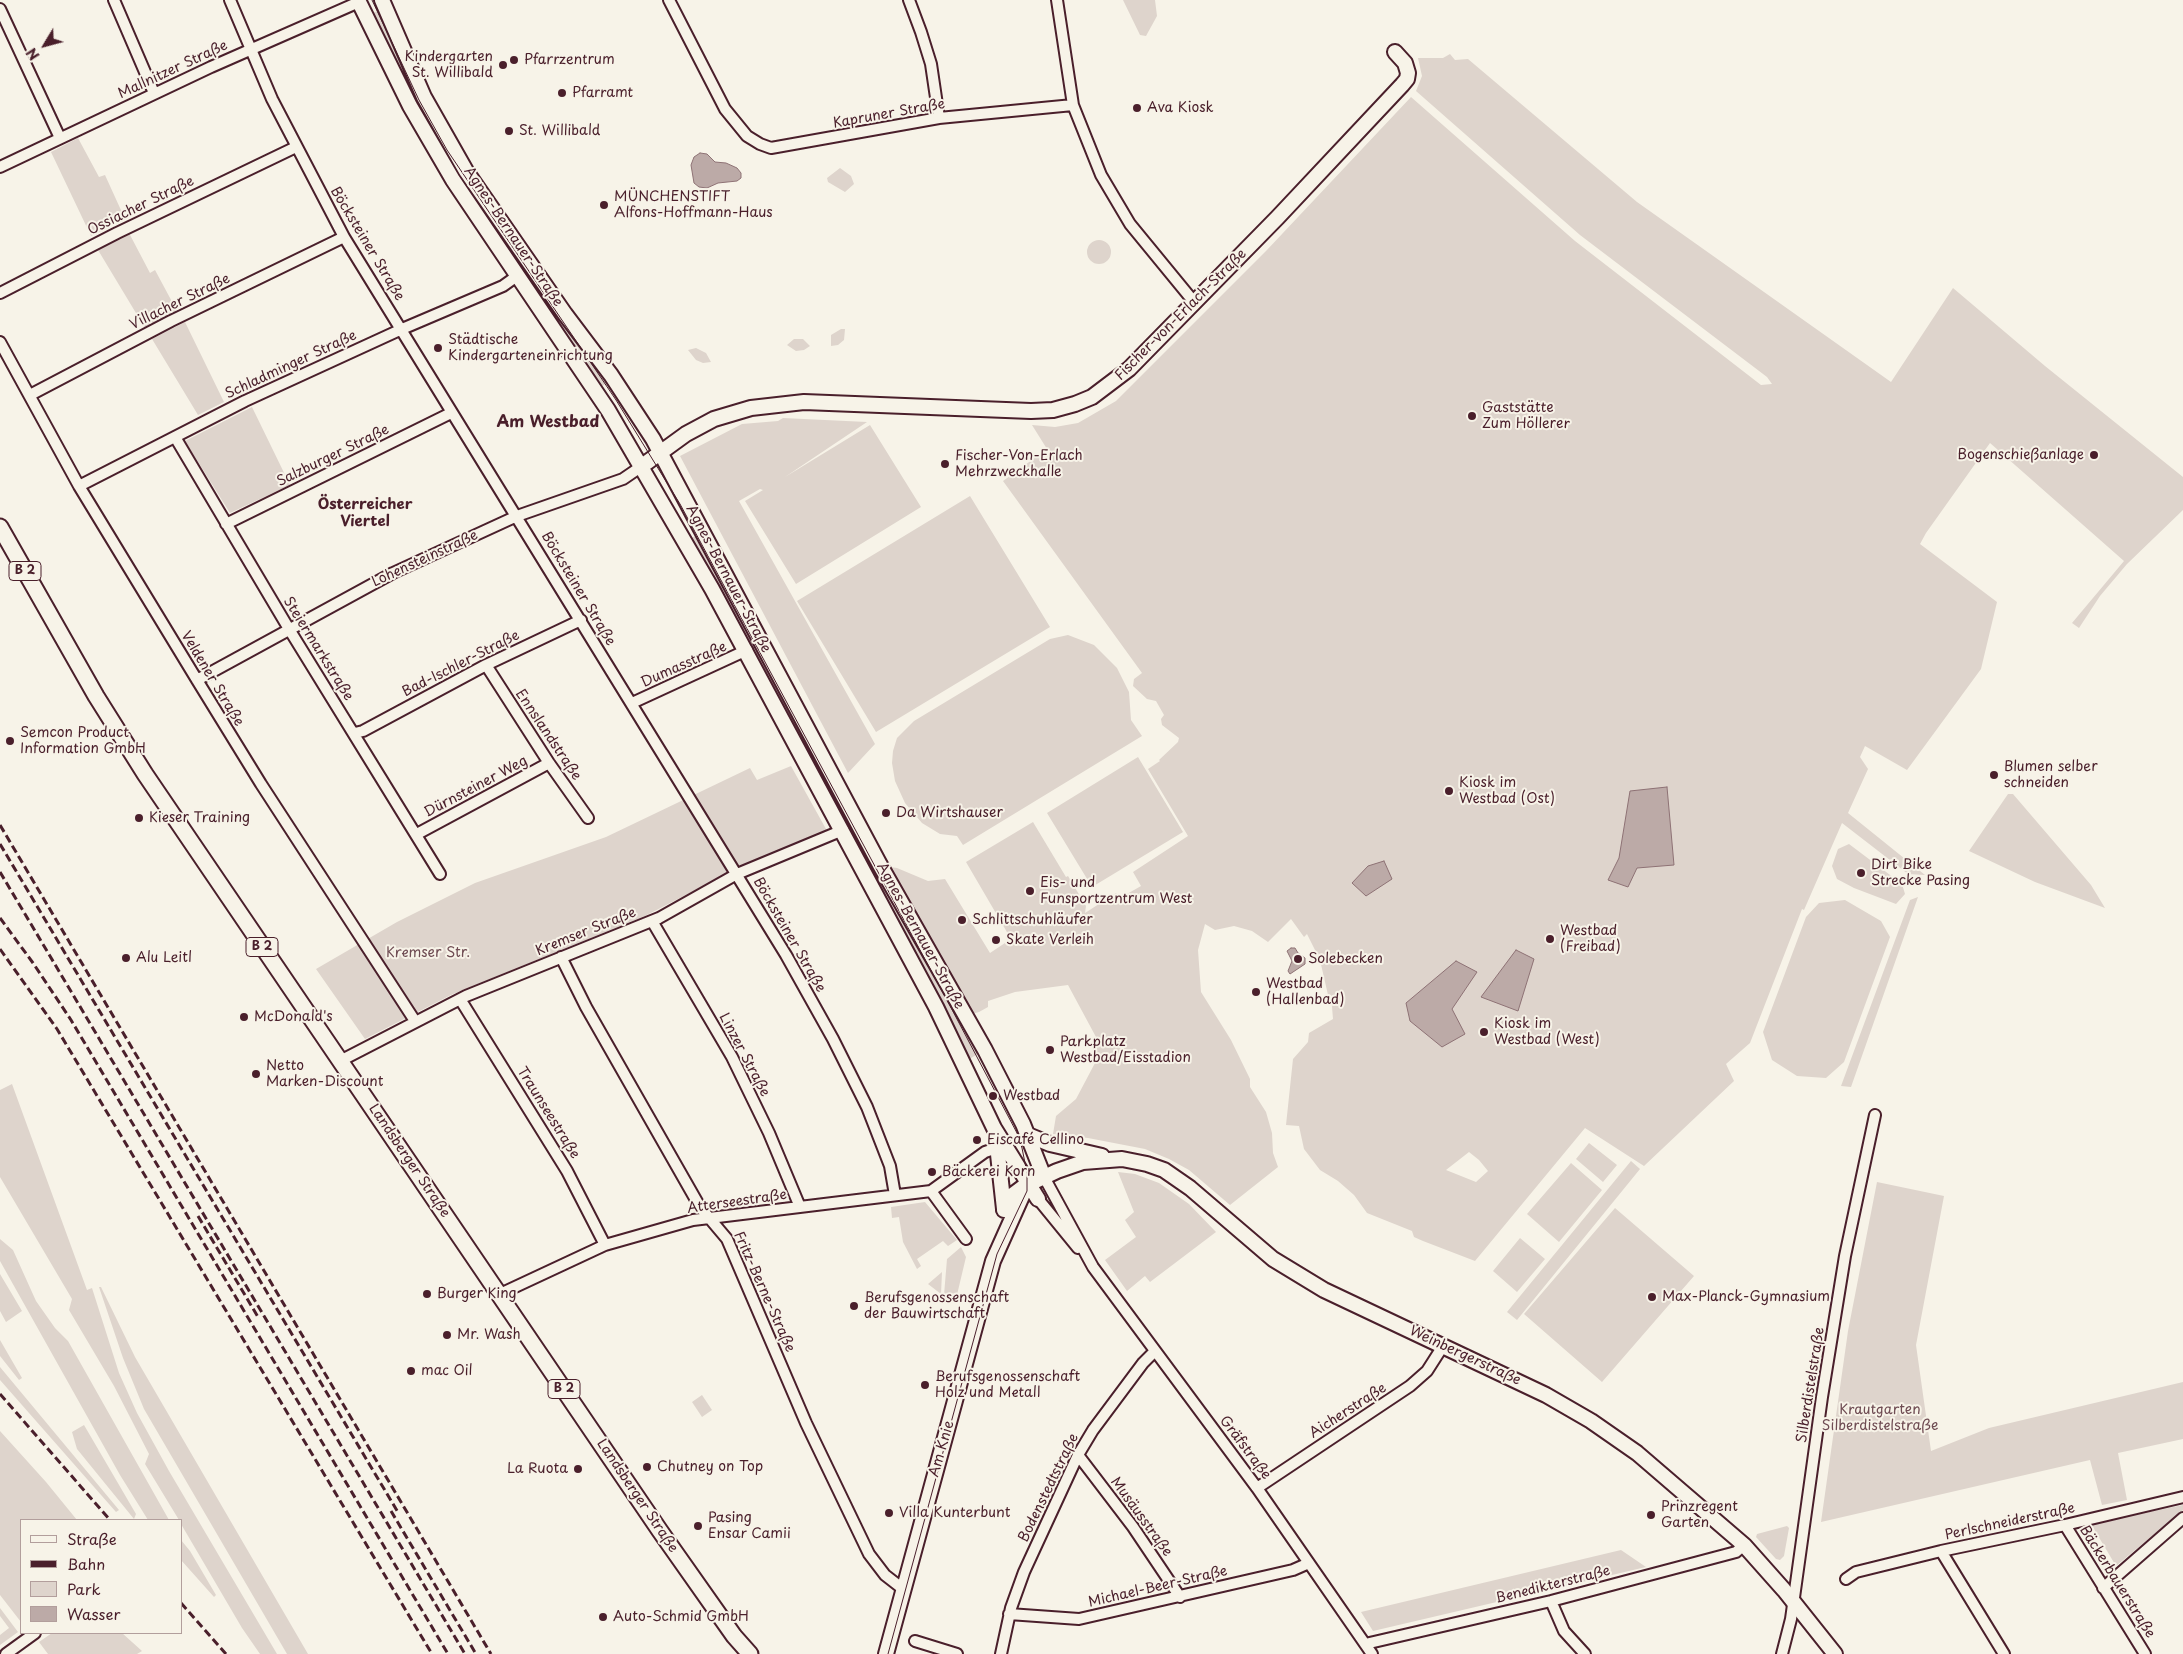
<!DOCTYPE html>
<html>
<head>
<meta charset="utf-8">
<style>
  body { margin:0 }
  #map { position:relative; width:2183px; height:1654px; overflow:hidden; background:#f7f3e8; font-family:"Playpen Sans",sans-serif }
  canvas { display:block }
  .legend { position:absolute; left:20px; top:1519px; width:162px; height:115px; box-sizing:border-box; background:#f7f3e8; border:1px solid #b29e9c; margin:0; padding:6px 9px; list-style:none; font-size:15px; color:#4a1f2b }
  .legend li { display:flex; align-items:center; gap:10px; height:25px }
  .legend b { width:25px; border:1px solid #b29e9c }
  .north { position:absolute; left:20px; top:20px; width:50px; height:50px; -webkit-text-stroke:4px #f7f3e8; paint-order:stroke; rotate:233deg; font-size:14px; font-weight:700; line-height:20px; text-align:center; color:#4a1f2b }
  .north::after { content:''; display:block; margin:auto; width:18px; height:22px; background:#4a1f2b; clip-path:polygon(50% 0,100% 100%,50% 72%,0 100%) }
</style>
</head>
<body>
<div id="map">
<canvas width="2183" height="1654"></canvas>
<ul class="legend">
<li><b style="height:6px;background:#f7f3e8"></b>Straße</li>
<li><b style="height:6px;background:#4a1f2b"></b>Bahn</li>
<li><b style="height:14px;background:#ded4cc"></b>Park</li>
<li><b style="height:14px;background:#bcaaa7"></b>Wasser</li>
</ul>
<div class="north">N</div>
</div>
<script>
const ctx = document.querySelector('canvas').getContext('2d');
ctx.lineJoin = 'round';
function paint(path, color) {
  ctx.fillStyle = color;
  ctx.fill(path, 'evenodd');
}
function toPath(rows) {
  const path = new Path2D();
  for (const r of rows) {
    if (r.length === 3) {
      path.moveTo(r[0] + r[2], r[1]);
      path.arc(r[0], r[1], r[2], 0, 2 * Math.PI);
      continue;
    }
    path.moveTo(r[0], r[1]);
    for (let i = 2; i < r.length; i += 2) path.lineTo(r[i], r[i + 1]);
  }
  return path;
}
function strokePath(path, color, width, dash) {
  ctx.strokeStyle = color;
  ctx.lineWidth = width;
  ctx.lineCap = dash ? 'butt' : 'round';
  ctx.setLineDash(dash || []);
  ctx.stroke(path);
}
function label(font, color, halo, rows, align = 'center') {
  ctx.font = font + ' "Playpen Sans",sans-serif';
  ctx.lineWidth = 4;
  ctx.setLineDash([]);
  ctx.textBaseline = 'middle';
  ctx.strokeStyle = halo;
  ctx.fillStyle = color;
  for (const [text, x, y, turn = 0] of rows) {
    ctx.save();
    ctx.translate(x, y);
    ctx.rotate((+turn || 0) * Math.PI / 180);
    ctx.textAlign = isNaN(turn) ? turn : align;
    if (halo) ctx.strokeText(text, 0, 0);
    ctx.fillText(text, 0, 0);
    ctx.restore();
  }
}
const green = toPath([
  [1123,0,1155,0,1157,16,1146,36,1140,35],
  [382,9,431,118,611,380,601,387,637,444,635,445,447,165,368,15],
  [1450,54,1455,60,1468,59,1637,202,1891,382,1953,288,2045,366,2183,477,2183,510,2127,564,2100,596,2079,628,2072,623,2124,561,1990,443,1926,533,1920,544,1997,602,1981,669,1907,770,1865,746,1860,757,1868,769,1848,813,1925,875,1908,874,1842,823,1804,910,1802,909,1750,1043,1726,1064,1734,1081,1644,1166,1585,1128,1475,1261,1423,1241,1414,1237,1412,1231,1367,1213,1354,1195,1338,1181,1320,1170,1304,1149,1299,1126,1286,1125,1293,1059,1308,1042,1309,1033,1333,1019,1331,995,1328,995,1320,960,1307,934,1304,937,1291,919,1268,942,1252,931,1234,926,1215,930,1205,924,1198,950,1201,992,1231,1040,1250,1079,1250,1087,1266,1112,1272,1133,1273,1153,1278,1167,1230,1205,1189,1170,1169,1159,1145,1149,1088,1138,1053,1134,1056,1116,1076,1099,1095,1063,1096,1037,1068,985,1015,992,988,1001,988,1007,979,1012,968,1015,883,866,897,868,928,881,945,879,990,953,1011,939,966,862,1033,822,1066,877,1068,876,1086,906,1085,913,1116,893,1120,898,1141,886,1133,872,1188,836,1148,769,1160,761,1159,760,1178,742,1179,738,1162,725,1161,719,1164,715,1156,701,1147,699,1133,686,1134,679,1142,673,1003,481,1047,449,1032,425,1055,427,1078,423,1116,401,1266,251,1411,97,1575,241,1761,385,1772,384,1767,377,1580,235,1416,91,1422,76,1418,58,1443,58],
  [1469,1152,1479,1160,1488,1171,1476,1182,1446,1170],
  [78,138,99,177,105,175,125,219,91,236,51,152],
  [840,168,851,176,854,184,845,192,828,182,827,178],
  [129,233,150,273,155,270,177,311,145,328,98,250],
  [1099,252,12],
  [185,322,224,402,198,415,152,339],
  [841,329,845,329,844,340,838,345,831,346,831,335],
  [794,339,803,339,810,346,804,350,796,351,787,345],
  [696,348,706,353,711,362,703,363,696,360,688,350],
  [252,407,290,485,230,513,185,441],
  [783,418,867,422,785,477,870,425,921,507,796,584,745,501,763,490,760,489,739,501,875,744,848,773,680,456,742,424,778,421],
  [970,496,1050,627,876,732,797,601],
  [699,534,981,1052,966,1061,688,540],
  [1068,635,1094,645,1117,668,1129,692,1131,720,1142,736,963,845,957,836,940,834,922,823,905,803,895,781,892,763,893,751,897,738,914,721,1050,639],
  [1138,757,1183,832,1092,887,1047,813],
  [791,766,826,829,825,833,734,870,645,916,453,994,365,1039,316,969,397,922,475,883,606,837,750,768,757,780],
  [2008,794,2013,794,2091,885,2105,908,2035,882,1969,851],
  [1849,844,1902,884,1905,894,1896,904,1854,888,1837,879,1832,866,1838,849],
  [1918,897,1851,1087,1841,1086,1910,900],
  [1845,900,1881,921,1890,937,1844,1062,1826,1078,1797,1076,1772,1060,1763,1032,1806,917,1819,903],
  [12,1084,87,1290,92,1288,119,1373,137,1413,169,1471,277,1654,260,1654,242,1628,181,1524,181,1520,179,1520,145,1464,149,1454,114,1386,69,1310,72,1299,0,1177,0,1090],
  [1589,1143,1617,1165,1603,1182,1576,1159],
  [1631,1161,1640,1169,1517,1320,1507,1312],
  [1571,1163,1602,1190,1559,1242,1527,1214],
  [1118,1172,1135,1174,1159,1183,1189,1204,1216,1232,1150,1282,1145,1276,1127,1291,1105,1260,1136,1237,1125,1220,1134,1212],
  [1877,1182,1944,1196,1916,1345,1931,1451,1989,1428,2183,1382,2183,1439,2118,1453,2127,1500,2102,1505,2090,1460,1821,1522,1848,1331],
  [925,1202,957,1240,948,1246,943,1241,917,1259,921,1266,917,1269,903,1242,899,1217,892,1218,891,1207],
  [1615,1208,1694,1276,1602,1382,1524,1314],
  [1520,1238,1545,1259,1517,1292,1493,1271],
  [0,1239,13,1250,36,1301,55,1328,68,1341,169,1520,148,1520,120,1475,0,1261],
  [961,1247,966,1257,956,1299,944,1295,947,1259],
  [942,1272,941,1294,928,1284],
  [0,1274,22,1311,6,1322,0,1311],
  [99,1287,101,1287,135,1357,308,1654,287,1654,144,1409,123,1358],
  [0,1340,22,1378,19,1380,0,1356],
  [0,1367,119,1510,116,1512,0,1380],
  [702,1395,712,1410,702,1417,692,1402],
  [84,1425,136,1514,134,1519,77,1449,72,1432],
  [0,1431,46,1482,77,1520,21,1520,21,1622,0,1595],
  [2183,1505,2183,1510,2116,1566,2091,1524],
  [1787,1526,1789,1528,1784,1556,1780,1560,1776,1559,1756,1537,1757,1534],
  [181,1540,190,1551,216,1595,214,1597,181,1560],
  [1621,1550,1646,1567,1373,1631,1361,1612],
  [0,1608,18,1632,0,1645,0,1635,9,1628,0,1616],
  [52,1633,122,1633,142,1651,137,1654,48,1654,39,1642]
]);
const water = toPath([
  [700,153,707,154,715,162,726,163,737,168,741,173,741,178,737,181,718,183,707,188,699,187,694,183,691,165,694,157,700,153],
  [1667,787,1674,865,1637,868,1628,887,1608,880,1619,858,1630,791,1667,787],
  [1384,861,1392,879,1366,896,1352,883,1368,866,1384,861],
  [1291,948,1295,948,1298,953,1305,958,1305,964,1290,974,1288,971,1292,961,1287,951,1291,948],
  [1516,950,1534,959,1518,1011,1481,997,1516,950],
  [1456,961,1477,972,1452,1009,1465,1034,1442,1047,1410,1021,1406,1003,1456,961]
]);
const street = toPath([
  [114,0,154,93],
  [230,0,272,99,344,237,786,955,833,1039,867,1107,890,1166,895,1195],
  [669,0,725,109,747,136,760,144,771,148,939,118,1073,105],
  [909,0,921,32,931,64,939,118],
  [1057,0,1073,105,1101,175,1130,224,1194,302],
  [0,9,60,138],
  [0,167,211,67,359,2],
  [0,293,117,233,296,147],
  [0,342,79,486,197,680,261,784,415,1021],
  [30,395,171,321,344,237],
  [175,437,289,629,440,874],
  [79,486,245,401,402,329,503,286,517,276],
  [226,524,451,413],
  [486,665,549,763,588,818],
  [197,680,393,573,517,516,623,479,642,466],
  [632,703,747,650],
  [355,733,363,731,486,665,581,620],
  [417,834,549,763],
  [652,921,732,1057,769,1133,800,1207],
  [561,957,586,1007,700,1207,727,1239,806,1423,869,1554,885,1575,903,1589],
  [460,999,567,1171,605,1245],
  [340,1061,466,996,659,918,737,874,843,830],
  [1044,1177,1093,1267,1257,1488,1372,1654],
  [931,1191,966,1239],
  [1038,1199,1078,1248],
  [500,1294,605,1245,693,1220,931,1191,985,1152,997,1148],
  [1078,1455,1133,1527,1180,1597],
  [1257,1488,1410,1386,1427,1371,1443,1346],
  [2065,1525,2145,1654],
  [1941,1551,2004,1654],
  [1846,1579,1856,1572,1941,1551,2065,1525,2183,1497],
  [2103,1588,2183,1518],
  [1551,1601,1564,1631,1585,1654],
  [1009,1614,1079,1619,1293,1570,1309,1563],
  [915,1641,957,1654],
  [1365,1644,1551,1601,1736,1552,1744,1545],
  [6,1654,35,1633],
  [1001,1654,1011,1608,1024,1572,1078,1455,1093,1430,1143,1363,1155,1351],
  [1782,1654,1791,1619,1822,1397,1845,1256,1875,1115]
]);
const secondary = toPath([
  [358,0,410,106,453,180,608,410,712,589,936,1007,994,1128,1038,1199],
  [382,0,424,97,466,171,565,314,611,375,653,439,880,865,985,1050,1023,1124,1044,1177],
  [642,466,686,434,714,419,751,408,804,402,1031,411,1053,410,1075,404,1092,397,1129,369,1278,217,1402,85,1407,79,1408,73,1405,63,1395,52],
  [1028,1135,1050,1144,1102,1156],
  [996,1136,1004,1209],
  [1004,1210,1011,1196,1023,1187,1057,1171,1083,1162,1122,1159,1147,1164,1164,1170,1190,1188,1273,1259,1324,1290,1546,1395,1591,1421,1637,1453,1744,1545,1784,1590,1835,1654],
  [886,1654,993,1261,1027,1185]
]);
const primary = toPath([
  [0,527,96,696,145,774,660,1531,734,1636,750,1654]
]);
const tram = toPath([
  [372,0,419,100,447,150,616,400,680,504,948,1002,1017,1133,1022,1148,1027,1173,1027,1191,997,1254,888,1654]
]);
const rail = toPath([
  [0,825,491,1654],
  [0,844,399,1514],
  [0,872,465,1654],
  [0,918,33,963,71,1020,448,1654],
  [0,949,57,1029,432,1654],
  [198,1216,258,1317],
  [0,1394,110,1520],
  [391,1511,476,1654],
  [181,1603,226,1654]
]);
const markers = [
  [514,60,5,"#4a1f2b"],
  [503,65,5,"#4a1f2b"],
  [562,93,5,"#4a1f2b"],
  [1137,108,5,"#4a1f2b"],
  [509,131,5,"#4a1f2b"],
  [604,205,5,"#4a1f2b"],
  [438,348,5,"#4a1f2b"],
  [1472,416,5,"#4a1f2b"],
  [2094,455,5,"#4a1f2b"],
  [945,464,5,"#4a1f2b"],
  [10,741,5,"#4a1f2b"],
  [1994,775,5,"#4a1f2b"],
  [1449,791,5,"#4a1f2b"],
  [886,813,5,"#4a1f2b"],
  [139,818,5,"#4a1f2b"],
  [1861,873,5,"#4a1f2b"],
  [1030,891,5,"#4a1f2b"],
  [962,920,5,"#4a1f2b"],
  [1550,939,5,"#4a1f2b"],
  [996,940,5,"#4a1f2b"],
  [126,958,5,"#4a1f2b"],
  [1298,959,5,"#4a1f2b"],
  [1256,992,5,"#4a1f2b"],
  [244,1017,5,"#4a1f2b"],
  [1484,1032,5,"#4a1f2b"],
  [1050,1050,5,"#4a1f2b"],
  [256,1074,5,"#4a1f2b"],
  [993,1096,5,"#4a1f2b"],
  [977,1140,5,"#4a1f2b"],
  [932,1172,5,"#4a1f2b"],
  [427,1294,5,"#4a1f2b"],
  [1652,1297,5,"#4a1f2b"],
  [854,1306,5,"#4a1f2b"],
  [447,1335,5,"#4a1f2b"],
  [411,1371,5,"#4a1f2b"],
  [925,1385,5,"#4a1f2b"],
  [647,1467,5,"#4a1f2b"],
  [578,1469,5,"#4a1f2b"],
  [889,1513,5,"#4a1f2b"],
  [1651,1515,5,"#4a1f2b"],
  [698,1526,5,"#4a1f2b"],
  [603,1617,5,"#4a1f2b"]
];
const shields = [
  [25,571,32],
  [262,947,32],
  [564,1389,32]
];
const shieldNames = [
  ["B 2",25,571],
  ["B 2",262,947],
  ["B 2",564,1389]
];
const poiNames = [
  ["Kindergarten",493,57,"right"],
  ["St. Willibald",493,73,"right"],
  ["Pfarrzentrum",524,60],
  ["Pfarramt",572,93],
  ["Ava Kiosk",1147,108],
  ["St. Willibald",519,131],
  ["MÜNCHENSTIFT",614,197],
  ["Alfons-Hoffmann-Haus",614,213],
  ["Städtische",448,340],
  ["Kindergarteneinrichtung",448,356],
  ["Gaststätte",1482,408],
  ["Zum Höllerer",1482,424],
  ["Bogenschießanlage",2084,455,"right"],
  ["Fischer-Von-Erlach",955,456],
  ["Mehrzweckhalle",955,472],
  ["Semcon Product",20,733],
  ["Information GmbH",20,749],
  ["Blumen selber",2004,767],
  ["schneiden",2004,783],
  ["Kiosk im",1459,783],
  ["Westbad (Ost)",1459,799],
  ["Da Wirtshauser",896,813],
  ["Kieser Training",149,818],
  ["Dirt Bike",1871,865],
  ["Strecke Pasing",1871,881],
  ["Eis- und",1040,883],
  ["Funsportzentrum West",1040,899],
  ["Schlittschuhläufer",972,920],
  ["Westbad",1560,931],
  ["(Freibad)",1560,947],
  ["Skate Verleih",1006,940],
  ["Alu Leitl",136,958],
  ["Solebecken",1308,959],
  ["Westbad",1266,984],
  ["(Hallenbad)",1266,1000],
  ["McDonald's",254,1017],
  ["Kiosk im",1494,1024],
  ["Westbad (West)",1494,1040],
  ["Parkplatz",1060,1042],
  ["Westbad/Eisstadion",1060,1058],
  ["Netto",266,1066],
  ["Marken-Discount",266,1082],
  ["Westbad",1003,1096],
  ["Eiscafé Cellino",987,1140],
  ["Bäckerei Korn",942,1172],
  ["Burger King",437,1294],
  ["Max-Planck-Gymnasium",1662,1297],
  ["Berufsgenossenschaft",864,1298],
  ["der Bauwirtschaft",864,1314],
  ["Mr. Wash",457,1335],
  ["mac Oil",421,1371],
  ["Berufsgenossenschaft",935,1377],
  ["Holz und Metall",935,1393],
  ["Chutney on Top",657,1467],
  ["La Ruota",568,1469,"right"],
  ["Prinzregent",1661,1507],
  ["Garten",1661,1523],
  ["Villa Kunterbunt",899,1513],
  ["Pasing",708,1518],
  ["Ensar Camii",708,1534],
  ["Auto-Schmid GmbH",613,1617]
];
const streetNames = [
  ["Mallnitzer Straße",173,70,-25],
  ["Kapruner Straße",889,114,-10],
  ["Ossiacher Straße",141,206,-26],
  ["Agnes-Bernauer-Straße",513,237,56],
  ["Böcksteiner Straße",367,244,59],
  ["Villacher Straße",180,302,-26],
  ["Fischer-von-Erlach-Straße",1181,315,-45],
  ["Schladminger Straße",291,365,-25],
  ["Salzburger Straße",333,456,-26],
  ["Lohensteinstraße",425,559,-25],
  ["Agnes-Bernauer-Straße",728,579,62],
  ["Böcksteiner Straße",578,589,59],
  ["Steiermarkstraße",318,649,58],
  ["Bad-Ischler-Straße",461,664,-27],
  ["Dumasstraße",684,665,-24],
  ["Veldener Straße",212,679,59],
  ["Ennslandstraße",548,735,56],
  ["Dürnsteiner Weg",476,787,-28],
  ["Kremser Straße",586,932,-22],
  ["Böcksteiner Straße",789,935,60],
  ["Agnes-Bernauer-Straße",920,936,61],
  ["Linzer Straße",744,1055,62],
  ["Traunseestraße",548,1113,58],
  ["Landsberger Straße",409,1161,56],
  ["Atterseestraße",737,1202,-8],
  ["Fritz-Berne-Straße",764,1292,66],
  ["Weinbergerstraße",1465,1356,25],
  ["Silberdistelstraße",1811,1385,-81],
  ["Aicherstraße",1348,1411,-33],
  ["Gräfstraße",1245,1448,53],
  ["Am Knie",942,1449,-74],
  ["Bodenstedtstraße",1049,1488,-64],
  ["Landsberger Straße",637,1496,56],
  ["Musäusstraße",1141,1517,54],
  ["Perlschneiderstraße",2010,1522,-12],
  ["Bäckerbauerstraße",2117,1582,58],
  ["Benedikterstraße",1553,1585,-14],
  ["Michael-Beer-Straße",1158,1587,-13]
];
const parkNames = [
  ["Kremser Str.",428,953],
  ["Krautgarten",1880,1410],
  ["Silberdistelstraße",1880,1426]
];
const neighbourhoodNames = [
  ["Österreicher",365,505],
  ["Viertel",365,522]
];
const quarterNames = [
  ["Am Westbad",548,423]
];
paint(green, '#ded4cc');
paint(water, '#bcaaa7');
strokePath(water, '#8e7275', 1);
strokePath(street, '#4a1f2b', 14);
strokePath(secondary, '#4a1f2b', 18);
strokePath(primary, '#4a1f2b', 19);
strokePath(street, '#f7f3e8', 10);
strokePath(secondary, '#f7f3e8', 14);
strokePath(primary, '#f7f3e8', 15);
strokePath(tram, '#4a1f2b', 1);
strokePath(rail, '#4a1f2b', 3, [8, 4]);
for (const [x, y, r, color] of markers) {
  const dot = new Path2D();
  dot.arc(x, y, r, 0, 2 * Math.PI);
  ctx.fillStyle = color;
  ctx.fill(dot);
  strokePath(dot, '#f7f3e8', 2);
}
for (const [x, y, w] of shields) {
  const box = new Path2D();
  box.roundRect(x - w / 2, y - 9.5, w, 19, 4);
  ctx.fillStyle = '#f7f3e8';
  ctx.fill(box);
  strokePath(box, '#4a1f2b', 1);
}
label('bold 12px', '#4a1f2b', null, shieldNames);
label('14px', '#4a1f2b', '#f7f3e8', poiNames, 'left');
label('14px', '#4a1f2b', '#f7f3e8', streetNames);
label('14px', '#6f4c53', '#f7f3e8', parkNames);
label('bold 15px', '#4a1f2b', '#f7f3e8', neighbourhoodNames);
label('bold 16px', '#4a1f2b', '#f7f3e8', quarterNames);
</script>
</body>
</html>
